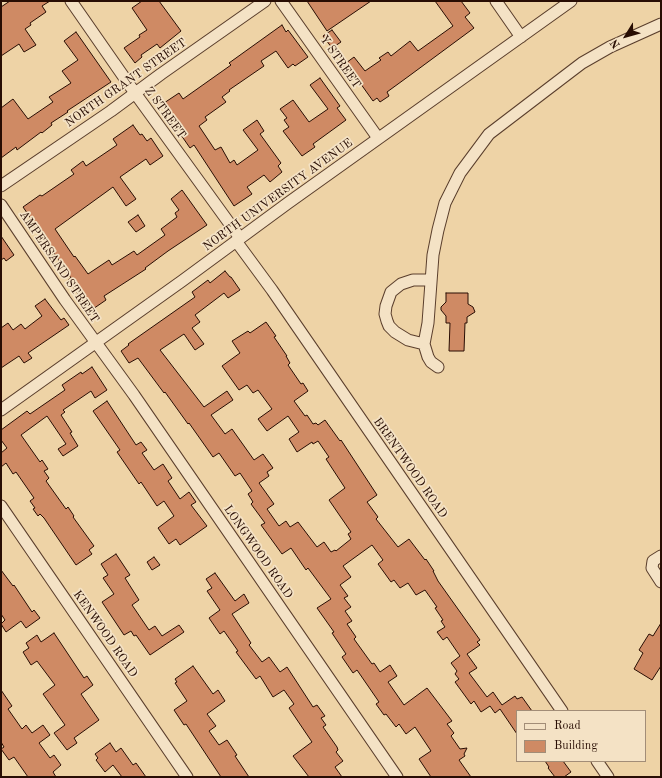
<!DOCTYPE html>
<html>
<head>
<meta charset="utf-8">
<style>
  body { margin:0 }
  #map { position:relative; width:662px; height:778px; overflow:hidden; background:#eed3a6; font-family:"Old Standard TT",serif }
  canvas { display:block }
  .frame { position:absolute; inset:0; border:2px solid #280d03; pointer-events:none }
  .legend { position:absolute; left:516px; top:710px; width:130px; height:52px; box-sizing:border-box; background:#f4e2c5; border:1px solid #a28d77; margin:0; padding:5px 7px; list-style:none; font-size:12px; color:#280d03 }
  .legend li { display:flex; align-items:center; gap:8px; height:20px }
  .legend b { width:20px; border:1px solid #a28d77 }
  .north { position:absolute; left:606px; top:16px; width:40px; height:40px; -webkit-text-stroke:3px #f4e2c5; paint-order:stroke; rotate:233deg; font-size:11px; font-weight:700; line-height:16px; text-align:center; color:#280d03 }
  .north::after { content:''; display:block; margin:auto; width:14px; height:18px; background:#280d03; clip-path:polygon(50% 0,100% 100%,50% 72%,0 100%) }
</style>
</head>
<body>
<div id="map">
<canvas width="662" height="778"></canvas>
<div class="frame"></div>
<ul class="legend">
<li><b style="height:5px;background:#f4e2c5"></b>Road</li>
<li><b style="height:11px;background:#cf8a64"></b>Building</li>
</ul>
<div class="north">N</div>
</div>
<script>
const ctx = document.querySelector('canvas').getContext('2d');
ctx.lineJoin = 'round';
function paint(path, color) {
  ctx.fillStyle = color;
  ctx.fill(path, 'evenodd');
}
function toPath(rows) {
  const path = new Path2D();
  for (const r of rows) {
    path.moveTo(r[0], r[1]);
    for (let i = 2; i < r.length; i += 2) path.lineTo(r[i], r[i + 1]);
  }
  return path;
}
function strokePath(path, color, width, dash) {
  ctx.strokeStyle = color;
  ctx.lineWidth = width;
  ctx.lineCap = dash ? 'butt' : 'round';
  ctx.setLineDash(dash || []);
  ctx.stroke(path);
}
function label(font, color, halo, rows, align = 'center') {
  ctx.font = font + ' "Old Standard TT",serif';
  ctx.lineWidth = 3.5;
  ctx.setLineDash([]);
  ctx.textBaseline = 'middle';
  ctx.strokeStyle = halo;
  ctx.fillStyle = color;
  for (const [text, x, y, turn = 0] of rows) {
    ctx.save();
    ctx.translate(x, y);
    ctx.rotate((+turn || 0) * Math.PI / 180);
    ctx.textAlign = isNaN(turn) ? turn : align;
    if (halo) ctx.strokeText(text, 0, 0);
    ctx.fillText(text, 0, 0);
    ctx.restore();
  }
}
const building = toPath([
  [10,1,50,1,42,6,46,12,30,23,31,25,25,29,36,45,24,52,19,44,1,56,1,7,10,1],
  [142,1,159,1,181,31,160,48,157,44,141,55,142,57,135,63,124,48,140,37,139,35,147,30,132,8,142,1],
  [307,1,371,1,327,31,307,1],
  [435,1,461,1,470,13,465,17,474,28,409,76,387,92,389,96,380,102,377,98,373,101,353,73,349,75,342,66,354,57,365,71,381,60,379,58,388,52,391,56,410,41,418,51,453,26,435,1],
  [282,25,286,32,288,30,308,57,295,66,293,64,288,68,276,51,261,61,264,66,229,90,230,91,222,97,226,102,205,117,207,120,199,126,215,150,221,147,230,163,234,160,237,165,258,150,243,130,257,120,264,131,260,134,281,163,278,166,282,172,270,182,264,175,247,187,252,194,234,206,194,145,190,148,181,135,183,134,164,103,179,93,183,99,231,65,229,63,282,25],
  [332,30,341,42,332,48,323,36,332,30],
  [76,32,111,82,67,111,68,112,51,123,52,125,42,133,41,132,17,150,16,147,1,158,1,108,13,99,28,119,53,102,49,97,71,83,62,71,78,60,64,41,76,32],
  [320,78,340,106,337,108,346,120,313,144,315,147,302,156,283,131,289,127,284,120,287,118,280,109,293,100,309,122,328,109,310,85,320,78],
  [133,125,140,135,142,134,147,141,151,138,163,156,150,165,146,159,120,177,136,199,126,206,113,187,55,229,74,257,75,256,88,274,109,260,112,265,134,251,137,255,165,235,161,229,177,217,175,213,179,210,171,199,182,190,207,225,168,251,145,268,146,269,104,296,106,300,90,311,68,280,71,278,54,253,51,255,44,245,46,244,32,224,34,223,23,207,40,195,42,196,74,174,71,170,83,161,86,166,89,164,117,145,113,139,133,125],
  [138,215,145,226,136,232,128,222,138,215],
  [1,236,14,255,6,261,4,258,1,260,1,236],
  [225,271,230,277,231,277,240,290,228,298,224,293,195,315,200,322,192,328,204,344,195,350,184,334,160,350,204,407,227,391,233,400,211,415,225,434,232,429,254,460,263,454,273,468,267,472,269,476,259,483,274,504,267,509,279,526,286,521,290,527,298,522,317,547,324,542,331,552,335,550,336,551,351,539,348,534,351,532,329,500,345,488,326,459,329,457,318,441,313,444,312,442,297,452,289,439,299,432,288,416,267,431,258,419,272,409,258,390,253,393,247,385,239,390,222,366,240,353,232,341,248,331,250,333,266,322,276,336,274,337,287,356,286,356,290,363,288,365,301,384,303,383,308,391,294,401,305,416,307,415,313,424,316,423,318,425,325,420,340,441,341,440,377,495,367,502,378,517,376,519,398,547,409,539,425,560,426,559,434,571,433,571,438,581,480,640,477,642,480,645,467,654,477,668,469,673,487,697,493,692,502,705,515,696,517,699,522,697,532,711,517,711,517,734,500,709,495,713,490,706,481,712,474,701,471,704,455,682,459,679,455,674,457,671,451,663,460,656,447,637,443,640,437,632,445,627,441,621,443,620,435,608,437,607,425,590,416,595,408,583,400,588,394,580,391,582,378,564,383,560,372,545,343,566,351,577,340,585,348,596,344,598,351,607,345,611,352,621,347,624,356,637,354,639,372,664,374,663,380,672,390,665,397,676,388,682,404,705,427,688,452,721,447,724,454,733,451,736,460,749,467,748,464,754,465,756,459,760,471,777,431,777,419,759,431,751,415,727,406,734,399,724,396,727,386,714,384,715,376,704,379,702,377,699,357,670,353,673,342,657,346,654,332,633,334,632,317,608,331,599,308,568,306,570,291,548,282,554,261,525,265,523,251,504,253,502,248,494,252,491,240,473,235,476,219,453,213,457,189,423,188,424,165,392,164,393,138,358,129,363,121,351,129,345,128,344,195,297,192,292,208,280,210,283,225,271],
  [446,293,468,293,468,304,473,307,475,312,467,317,467,323,465,323,464,351,449,351,450,323,446,323,446,316,441,310,441,307,446,302,446,293],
  [45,299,61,320,64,318,69,325,28,353,32,358,24,363,19,356,1,368,1,328,8,323,13,330,21,324,25,329,42,316,35,306,45,299],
  [92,367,107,390,95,398,91,391,63,410,65,412,61,415,72,432,70,433,78,446,63,456,58,449,66,444,47,416,21,435,40,462,42,460,48,469,44,471,49,478,46,481,66,509,68,507,74,516,73,517,94,546,89,550,92,554,76,565,44,518,40,514,38,516,33,509,35,508,30,501,34,498,16,472,13,474,6,463,1,467,1,453,7,448,1,440,1,430,27,411,30,414,65,390,62,385,81,372,82,374,92,367],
  [107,401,136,445,141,442,147,450,142,453,154,470,163,464,172,478,168,481,180,499,189,492,196,502,191,505,207,526,180,545,176,539,169,544,158,528,174,516,164,501,157,506,141,482,139,484,117,452,120,450,93,411,107,401],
  [116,554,130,575,125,578,139,600,132,605,149,630,155,626,162,636,179,625,184,632,150,655,136,635,134,636,131,631,124,635,102,602,114,594,103,578,108,575,101,564,116,554],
  [154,557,160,565,152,570,147,562,154,557],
  [1,570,13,586,14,585,32,612,34,610,40,618,26,628,21,621,6,632,1,624,5,620,1,614,1,570],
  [215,573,235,601,244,594,249,603,232,614,251,643,249,645,262,662,269,657,280,672,287,667,313,707,317,705,325,716,321,718,326,725,323,727,337,747,338,750,336,752,343,761,335,767,342,777,309,777,293,756,312,742,289,708,294,704,284,690,273,697,260,676,256,679,236,652,238,651,224,631,220,634,209,618,220,610,207,591,212,588,206,579,215,573],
  [661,623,661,666,652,680,634,669,643,653,639,650,649,634,653,636,661,623],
  [54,633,84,678,87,676,93,685,81,694,99,720,74,738,77,743,67,750,54,733,65,725,43,694,55,685,37,661,31,665,23,652,29,648,26,643,37,635,41,642,54,633],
  [193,666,213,694,218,690,225,701,207,714,216,726,209,731,219,745,227,740,237,755,235,756,249,777,221,777,186,724,184,725,174,710,187,701,175,683,177,682,175,679,193,666],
  [1,690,12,706,8,709,22,729,26,725,32,733,43,725,50,735,39,743,50,758,54,755,61,765,53,772,56,777,28,777,14,757,9,760,1,749,4,747,1,742,1,690],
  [110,743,116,752,121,748,133,765,136,763,146,777,122,777,113,765,105,772,96,760,98,758,95,754,110,743],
  [545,761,563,761,571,772,564,777,555,777,548,768,549,767,545,761]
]);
const minor = toPath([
  [71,1,135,93,240,238],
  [281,1,378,138],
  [496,1,521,37],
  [1,186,111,111,161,74,265,1],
  [1,205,65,300,134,395,397,777],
  [236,241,272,290,562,711],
  [424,344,408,340,395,332,389,326,387,321,385,314,386,306,391,292,401,284,413,280,431,280],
  [438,367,431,362,428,357,424,344,428,323,433,255,438,230,445,203,460,173,489,134,561,79,582,63,610,47,661,24],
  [1,410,182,281,288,203,571,1],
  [1,506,187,777],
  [661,556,653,561,652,568,661,582],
  [597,761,608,777]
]);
const streetNames = [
  ["Y STREET",340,62,55],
  ["NORTH GRANT STREET",126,83,-35],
  ["Z STREET",165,113,54],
  ["NORTH UNIVERSITY AVENUE",278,195,-36],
  ["AMPERSAND STREET",59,267,56],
  ["BRENTWOOD ROAD",410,468,55],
  ["LONGWOOD ROAD",258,552,55],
  ["KENWOOD ROAD",105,634,55]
];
paint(building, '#cf8a64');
strokePath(building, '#280d03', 1);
strokePath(minor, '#5a3e2c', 13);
strokePath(minor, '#f4e2c5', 11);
label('12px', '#280d03', '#f4e2c5', streetNames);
</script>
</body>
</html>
